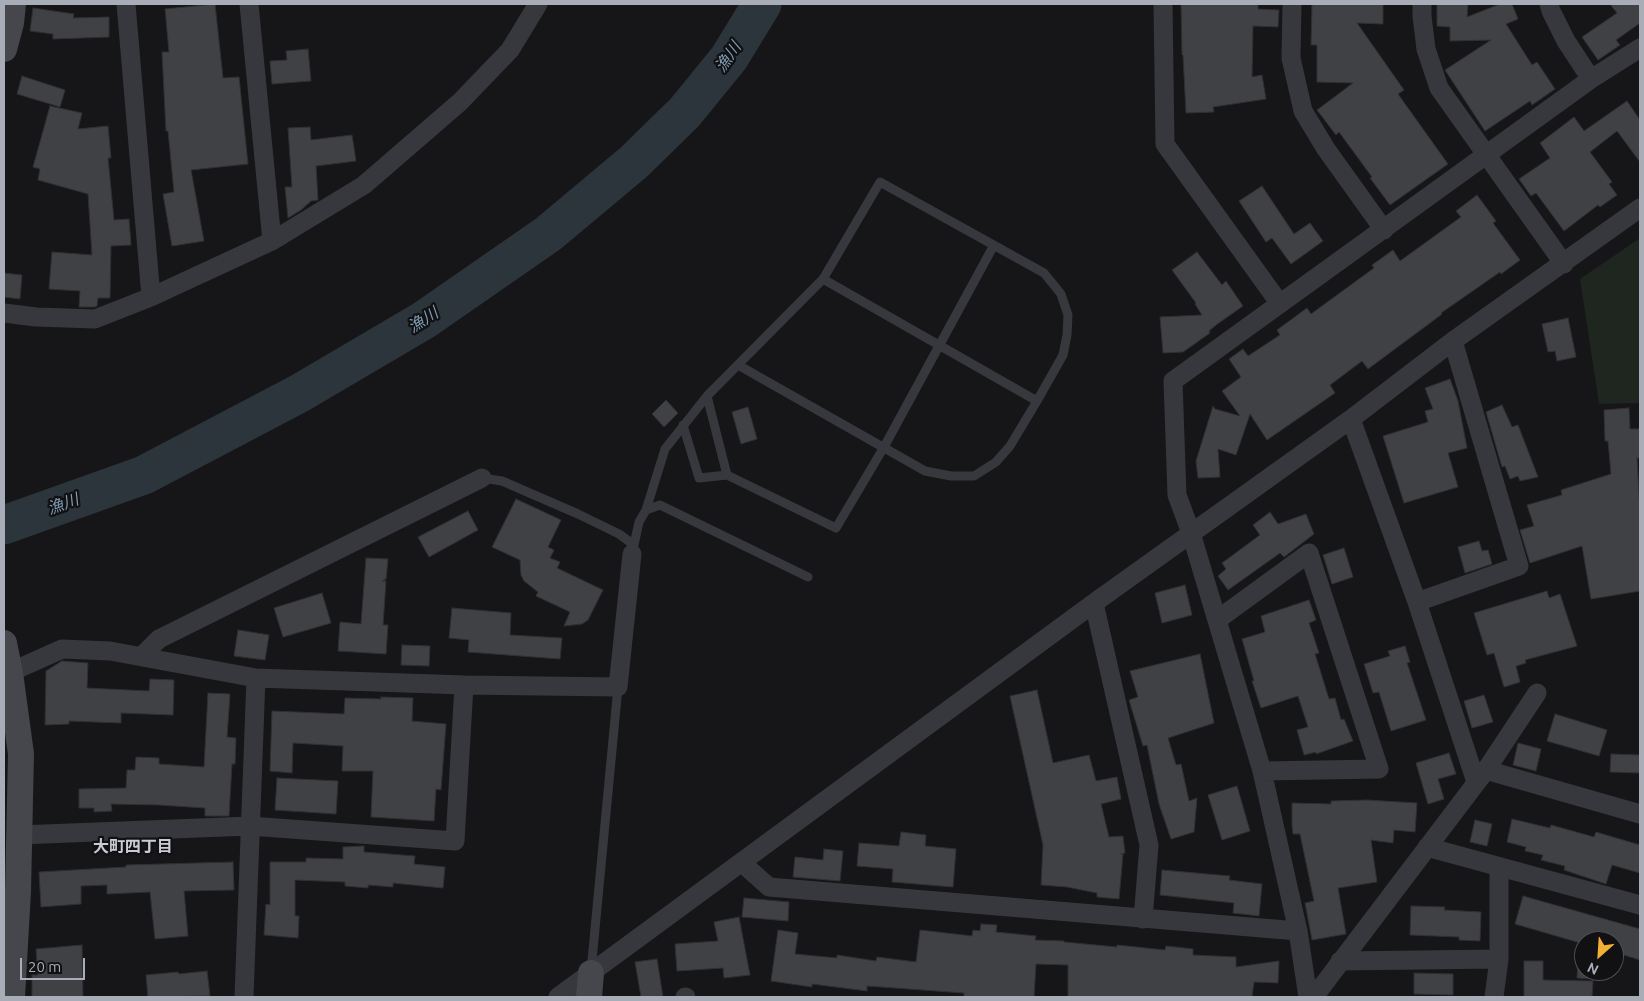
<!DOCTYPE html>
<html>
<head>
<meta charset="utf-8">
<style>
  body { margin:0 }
  #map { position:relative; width:1644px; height:1001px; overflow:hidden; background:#161618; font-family:Ubuntu,sans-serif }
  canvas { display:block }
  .frame { position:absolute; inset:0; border:5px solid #a8adb8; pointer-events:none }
  .north { position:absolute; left:1574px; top:931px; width:50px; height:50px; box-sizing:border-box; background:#111113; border:1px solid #4d4f55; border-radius:50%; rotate:206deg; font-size:14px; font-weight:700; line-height:20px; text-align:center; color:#a8adb8 }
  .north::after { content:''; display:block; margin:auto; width:18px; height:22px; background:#f2b134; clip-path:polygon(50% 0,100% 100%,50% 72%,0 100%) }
  .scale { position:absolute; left:20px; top:958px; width:65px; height:22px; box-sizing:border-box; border:2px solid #a8adb8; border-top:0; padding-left:6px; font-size:15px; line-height:18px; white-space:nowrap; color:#a8adb8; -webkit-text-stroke:4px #111113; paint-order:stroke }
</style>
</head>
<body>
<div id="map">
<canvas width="1644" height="1001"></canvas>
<div class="frame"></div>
<div class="north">N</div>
<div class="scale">20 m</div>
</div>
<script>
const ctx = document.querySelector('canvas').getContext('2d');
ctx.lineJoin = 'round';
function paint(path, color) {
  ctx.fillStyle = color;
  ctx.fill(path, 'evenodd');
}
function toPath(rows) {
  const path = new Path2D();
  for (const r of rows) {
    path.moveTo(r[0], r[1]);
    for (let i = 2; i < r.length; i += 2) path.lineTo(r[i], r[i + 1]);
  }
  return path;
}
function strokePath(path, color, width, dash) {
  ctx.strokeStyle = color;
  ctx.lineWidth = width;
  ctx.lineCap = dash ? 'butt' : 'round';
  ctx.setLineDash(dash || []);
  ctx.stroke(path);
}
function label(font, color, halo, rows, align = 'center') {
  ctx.font = font + ' Ubuntu,"Noto Sans JP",sans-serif';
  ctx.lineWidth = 4.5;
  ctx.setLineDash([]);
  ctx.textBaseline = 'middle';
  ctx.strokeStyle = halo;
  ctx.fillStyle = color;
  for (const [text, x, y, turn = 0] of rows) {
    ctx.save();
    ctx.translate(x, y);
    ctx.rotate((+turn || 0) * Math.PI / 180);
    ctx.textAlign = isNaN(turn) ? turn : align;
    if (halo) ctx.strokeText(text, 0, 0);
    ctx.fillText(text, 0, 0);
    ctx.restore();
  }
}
const green = toPath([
  [1640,238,1640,403,1599,404,1580,279]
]);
const river = toPath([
  [4,525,144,475,300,393,424,320,548,234,634,162,685,112,729,58,762,4]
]);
const building = toPath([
  [215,4,223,78,239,77,248,164,191,170,204,241,172,246,163,194,174,192,168,131,166,131,162,52,169,52,165,9,215,4],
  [1181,4,1258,4,1258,9,1279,10,1278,27,1253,26,1252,77,1262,75,1266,99,1213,107,1214,112,1186,113,1183,55,1182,55,1181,4],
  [1312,4,1383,4,1383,24,1357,23,1404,90,1398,94,1448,164,1390,205,1370,178,1372,177,1339,132,1336,135,1317,110,1353,83,1317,82,1317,45,1311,45,1312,4],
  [1437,4,1468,4,1467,17,1500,4,1512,4,1518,19,1506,24,1532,65,1537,62,1555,89,1532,105,1530,101,1485,131,1445,70,1491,40,1450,41,1450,27,1437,26,1437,4],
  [1610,4,1640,4,1640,23,1616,40,1620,45,1598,60,1582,37,1617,13,1610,4],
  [33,8,74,14,73,18,109,17,109,37,53,39,53,34,30,31,33,8],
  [308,49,311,81,272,84,270,61,287,60,286,51,308,49],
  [22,76,65,90,60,107,17,94,22,76],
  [1627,101,1640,120,1640,162,1617,131,1590,152,1612,182,1609,184,1617,195,1600,207,1598,205,1564,231,1536,193,1531,196,1519,179,1550,158,1540,143,1574,117,1584,131,1627,101],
  [50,106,82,113,78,129,108,126,111,158,108,158,114,220,129,219,131,245,111,246,110,298,98,298,97,306,95,307,79,307,80,291,49,289,52,252,92,255,88,194,38,180,40,169,33,167,50,106],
  [310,127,311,140,352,135,356,161,316,166,318,200,311,201,301,210,288,218,285,187,292,187,288,128,310,127],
  [1262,186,1294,234,1310,223,1323,241,1291,264,1272,238,1266,242,1239,201,1262,186],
  [1477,195,1496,221,1493,223,1520,260,1501,274,1500,272,1441,313,1442,314,1422,329,1368,369,1362,361,1330,385,1335,393,1267,440,1250,414,1236,455,1218,449,1220,477,1198,478,1196,461,1213,406,1215,409,1240,416,1222,391,1241,377,1229,359,1243,349,1248,356,1280,335,1277,330,1307,308,1311,314,1374,268,1372,265,1393,250,1400,261,1461,217,1456,211,1477,195],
  [1197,252,1222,285,1226,281,1243,306,1216,325,1209,331,1210,333,1183,352,1163,353,1160,317,1202,315,1195,304,1196,303,1172,270,1197,252],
  [4,273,22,275,20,299,4,297,4,273],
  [1568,318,1576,357,1557,361,1555,351,1548,352,1542,324,1568,318],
  [1450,379,1458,401,1467,448,1448,453,1458,487,1404,503,1383,436,1428,422,1425,411,1433,409,1425,388,1450,379],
  [666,400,678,413,664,427,652,414,666,400],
  [1502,405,1512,427,1518,425,1538,477,1520,481,1518,476,1510,479,1505,466,1502,467,1486,412,1502,405],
  [748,407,757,439,741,444,732,412,748,407],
  [1629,408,1630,429,1640,429,1640,458,1637,458,1640,512,1640,591,1591,599,1582,546,1530,563,1520,530,1534,526,1527,505,1562,495,1561,490,1611,474,1608,441,1605,441,1604,410,1629,408],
  [516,499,561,520,548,547,554,550,550,558,560,562,557,568,603,590,588,620,582,624,564,626,570,612,536,596,538,592,524,581,521,575,520,560,492,547,516,499],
  [468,511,478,530,429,557,418,537,468,511],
  [1270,512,1278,524,1306,514,1314,534,1284,557,1280,553,1228,590,1218,576,1226,569,1222,563,1260,535,1253,525,1270,512],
  [1479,541,1482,551,1488,550,1492,564,1465,573,1458,547,1479,541],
  [1344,548,1353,577,1332,584,1323,555,1344,548],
  [366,558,388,559,386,579,382,581,386,581,383,625,388,625,386,654,338,651,340,622,361,624,366,558],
  [1185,585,1192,615,1162,623,1155,593,1185,585],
  [1547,591,1549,598,1560,594,1577,646,1525,660,1526,663,1516,666,1520,682,1504,687,1494,653,1487,655,1474,613,1547,591],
  [322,593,331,623,283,637,274,608,322,593],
  [1309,600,1316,620,1309,623,1319,653,1315,654,1329,699,1335,698,1341,720,1344,719,1353,741,1316,754,1316,752,1304,755,1297,730,1308,727,1298,696,1261,708,1252,681,1254,681,1242,639,1265,632,1261,616,1309,600],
  [452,608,511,613,510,635,562,638,560,659,468,652,469,640,449,638,452,608],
  [238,630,269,635,265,660,234,656,238,630],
  [402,645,430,646,429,666,401,665,402,645],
  [1405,646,1410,662,1407,663,1426,720,1391,731,1379,692,1373,693,1364,664,1390,656,1388,651,1405,646],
  [1200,654,1214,723,1168,738,1176,765,1181,764,1189,801,1197,798,1194,832,1171,839,1159,804,1147,745,1143,746,1129,700,1138,697,1130,671,1200,654],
  [62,661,88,663,87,688,149,691,150,679,174,680,173,715,121,713,121,723,69,721,69,724,45,725,46,671,62,661],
  [1037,690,1053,763,1089,755,1096,781,1117,777,1121,799,1101,804,1109,837,1123,836,1125,853,1121,854,1123,854,1119,899,1097,897,1097,893,1067,887,1041,885,1043,845,1010,696,1037,690],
  [208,693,230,694,227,737,236,738,235,764,232,764,229,816,205,816,205,808,159,805,111,804,112,811,94,812,94,808,79,808,79,789,126,788,127,770,135,770,136,757,159,758,159,764,204,767,208,693],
  [1484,695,1493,722,1472,728,1464,701,1484,695],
  [381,697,413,698,412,721,446,724,441,790,436,789,434,821,371,817,373,771,342,771,343,746,293,743,292,773,270,771,272,711,344,714,345,698,381,699,381,697],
  [1555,714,1607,730,1599,756,1547,741,1555,714],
  [1518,743,1541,749,1536,771,1513,765,1518,743],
  [1449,753,1456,774,1438,779,1444,799,1428,804,1416,763,1449,753],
  [1611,754,1640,755,1640,773,1610,772,1611,754],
  [277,778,338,781,336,814,275,810,277,778],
  [1237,786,1250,831,1222,840,1208,795,1237,786],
  [1367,800,1417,803,1415,832,1394,830,1393,843,1371,840,1377,882,1338,888,1346,934,1312,940,1305,903,1314,901,1300,834,1293,834,1292,825,1292,803,1331,804,1331,801,1367,800],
  [1512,819,1550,828,1551,825,1594,837,1596,832,1640,845,1640,873,1612,865,1606,884,1564,870,1565,866,1541,860,1543,855,1525,851,1526,847,1507,842,1512,819],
  [1475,820,1492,824,1487,846,1470,842,1475,820],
  [901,832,926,835,925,846,956,849,953,887,892,882,893,869,857,866,859,843,899,846,901,832],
  [364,846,364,852,415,856,414,864,445,867,443,888,393,883,393,887,368,885,368,888,345,886,345,882,295,880,295,916,299,916,298,938,264,935,266,904,270,905,270,862,306,862,306,858,343,859,343,847,364,846],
  [824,849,843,851,840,881,793,877,795,857,823,860,824,849],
  [233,862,234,890,184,891,188,936,155,939,150,892,107,894,107,885,81,886,81,904,41,907,39,872,126,867,126,865,233,862],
  [1162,870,1230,876,1229,880,1262,884,1259,916,1233,913,1234,903,1160,895,1162,870],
  [1523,896,1640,929,1640,960,1614,952,1614,941,1584,941,1584,944,1515,924,1523,896],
  [744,898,789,902,788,921,742,917,744,898],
  [1411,906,1445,907,1444,910,1481,912,1480,941,1459,940,1459,937,1410,935,1411,906],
  [739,917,750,975,724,978,723,968,677,971,675,944,718,941,714,922,739,917],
  [981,924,997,925,996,932,1036,936,1035,940,1064,941,1064,942,1117,947,1117,945,1165,950,1166,946,1193,949,1193,955,1236,957,1236,967,1279,961,1278,983,1254,982,1252,997,1068,997,1068,965,1036,964,1034,997,964,997,964,993,867,986,867,991,812,984,812,987,771,981,778,930,798,933,795,954,837,958,837,955,876,961,877,957,916,962,920,930,972,936,973,930,980,931,981,924],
  [82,945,83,997,32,997,32,975,38,975,36,949,82,945],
  [657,959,663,997,641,997,635,962,657,959],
  [1524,961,1543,961,1543,980,1593,981,1592,997,1524,997,1524,961],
  [1578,962,1584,962,1584,971,1595,971,1595,979,1577,978,1578,962],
  [207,971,210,996,148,997,146,975,178,972,179,974,207,971],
  [1414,973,1453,974,1453,995,1414,994,1414,973]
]);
const lane = toPath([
  [823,279,1037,401],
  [683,425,699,478,727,475,836,528,884,447,994,245],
  [727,475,707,396,823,279,880,182,1044,273,1061,294,1068,315,1067,335,1063,355,1037,401,1010,446,996,462,974,476,951,476,925,471,738,365],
  [482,478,502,481,578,514,619,534,634,545],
  [646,510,665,449,707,396],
  [632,554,639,522,646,510,660,505,808,577],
  [591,971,618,687]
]);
const street = toPath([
  [126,4,151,297],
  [1163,4,1165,144,1280,304],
  [1292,4,1291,58,1303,111,1326,149,1384,230],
  [1422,4,1422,16,1426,49,1439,88,1564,264],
  [1549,4,1551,11,1566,41,1591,79],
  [272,241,364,185,460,102,510,50,538,4],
  [4,313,36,317,95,319,151,297,272,241,249,4],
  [1351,419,1417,602,1476,782],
  [1417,602,1519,566,1453,341],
  [1094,603,1149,845,1143,919],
  [1217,620,1309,553,1379,769,1262,771],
  [142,656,159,639,482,478],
  [4,675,62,649,110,651,256,678,464,685,618,687,632,554],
  [1486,770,1640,814],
  [19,835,250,826,455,841,464,685],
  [1427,847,1640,905],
  [742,863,769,887,1298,931],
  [1340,961,1499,959],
  [244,997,256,678],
  [558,997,1094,603,1351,419,1453,341,1640,208],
  [685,997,686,997],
  [1308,997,1298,931,1262,771,1191,533,1177,495,1173,381,1591,79,1640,48],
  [1314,997,1486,770,1537,693],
  [1494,997,1499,959,1499,867]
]);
const secondary = toPath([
  [4,49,11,23,13,4],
  [4,643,10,673,21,754,18,891,12,997],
  [589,997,591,973]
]);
const waterNames = [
  ["漁川",728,57,-55],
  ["漁川",423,320,-33],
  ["漁川",63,504,-20]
];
const neighbourhoodNames = [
  ["大町四丁目",133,847]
];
paint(green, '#1e261f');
strokePath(river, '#2c353c', 39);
paint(building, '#404145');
strokePath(building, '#303034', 1);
strokePath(lane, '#37383d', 9);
strokePath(street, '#37383d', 19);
strokePath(secondary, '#45474d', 26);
label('italic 16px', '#7f9bb3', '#111113', waterNames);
label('bold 16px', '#c9ccd4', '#111113', neighbourhoodNames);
</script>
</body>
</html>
